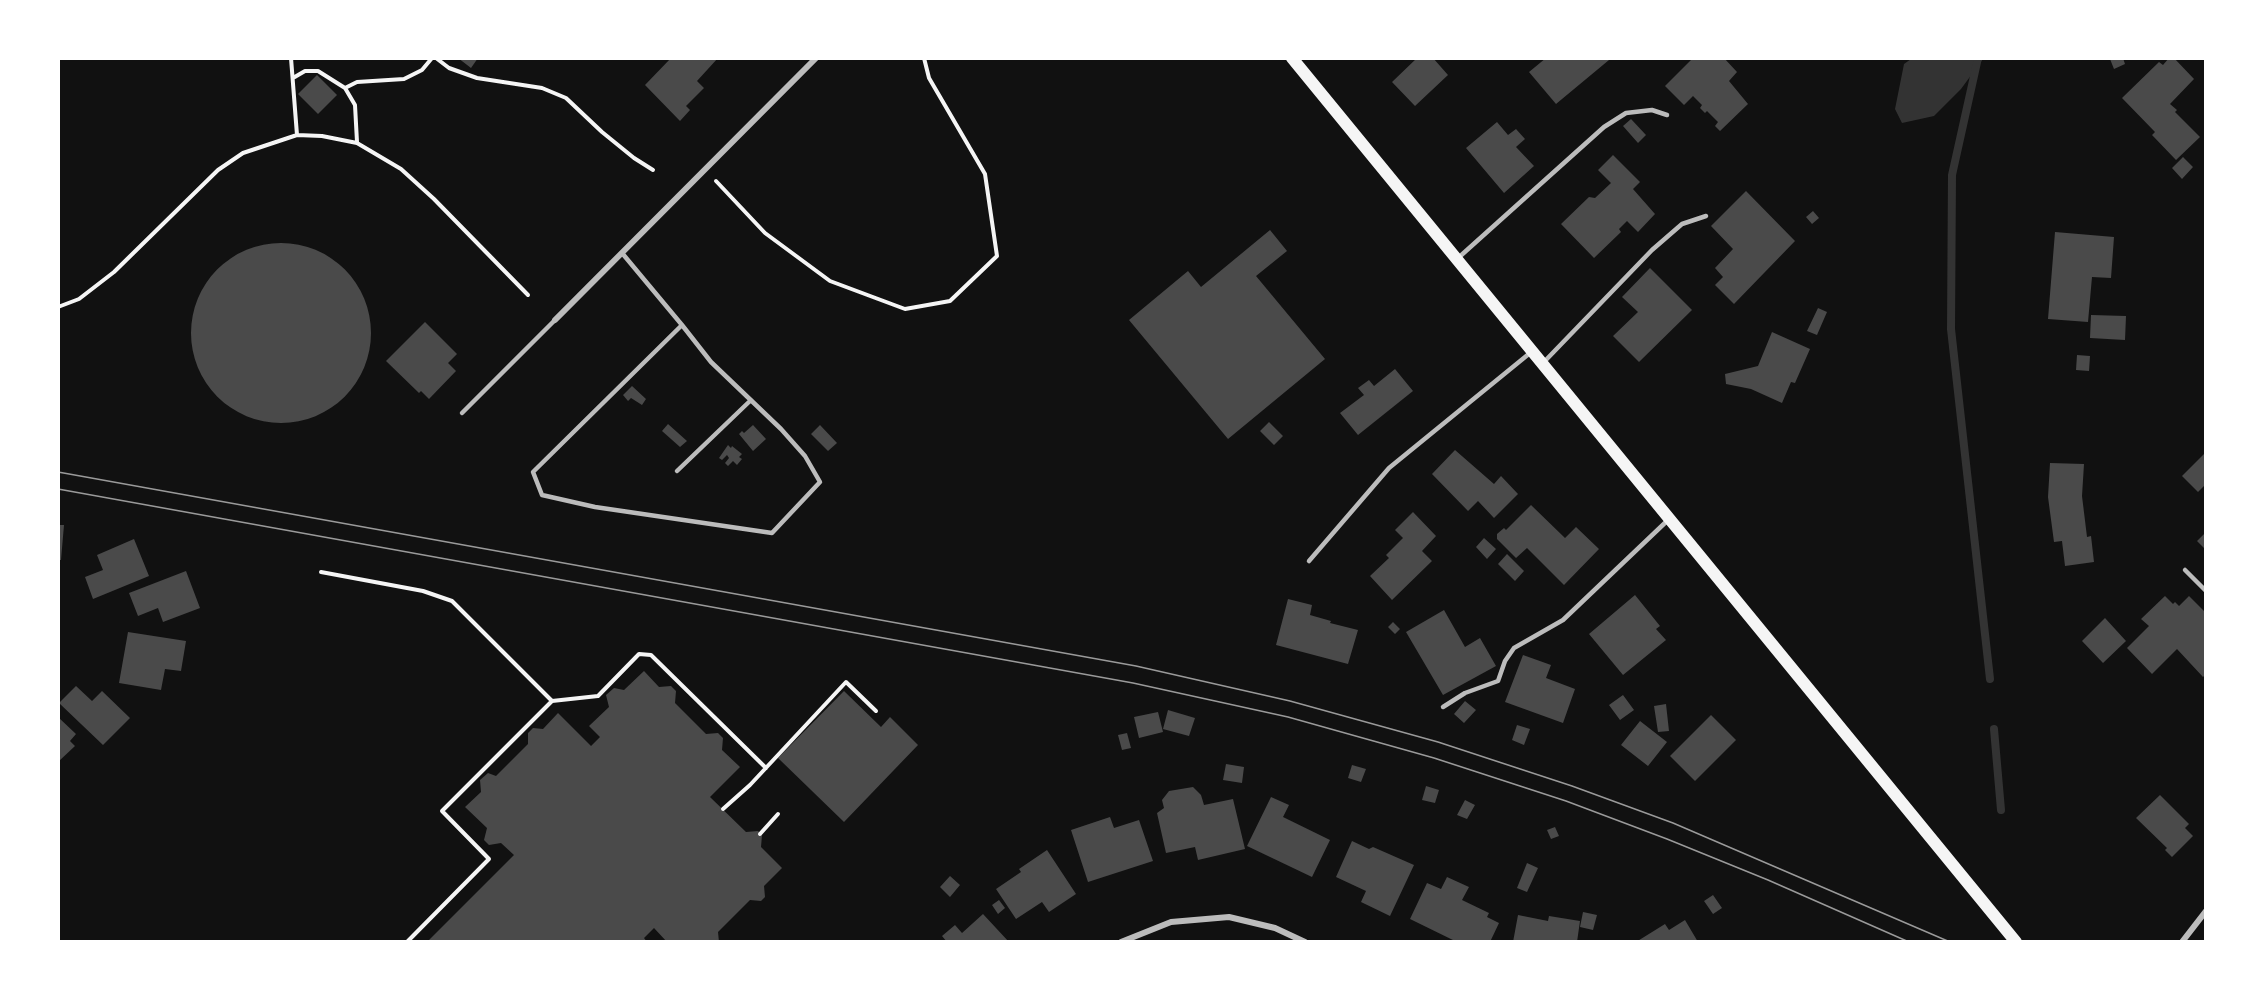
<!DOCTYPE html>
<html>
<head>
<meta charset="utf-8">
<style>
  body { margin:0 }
  #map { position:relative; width:2264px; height:1000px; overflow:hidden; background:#111; font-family:Montserrat,sans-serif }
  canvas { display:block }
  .frame { position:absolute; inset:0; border:60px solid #fff; pointer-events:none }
</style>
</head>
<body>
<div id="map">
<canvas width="2264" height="1000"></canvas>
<div class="frame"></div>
</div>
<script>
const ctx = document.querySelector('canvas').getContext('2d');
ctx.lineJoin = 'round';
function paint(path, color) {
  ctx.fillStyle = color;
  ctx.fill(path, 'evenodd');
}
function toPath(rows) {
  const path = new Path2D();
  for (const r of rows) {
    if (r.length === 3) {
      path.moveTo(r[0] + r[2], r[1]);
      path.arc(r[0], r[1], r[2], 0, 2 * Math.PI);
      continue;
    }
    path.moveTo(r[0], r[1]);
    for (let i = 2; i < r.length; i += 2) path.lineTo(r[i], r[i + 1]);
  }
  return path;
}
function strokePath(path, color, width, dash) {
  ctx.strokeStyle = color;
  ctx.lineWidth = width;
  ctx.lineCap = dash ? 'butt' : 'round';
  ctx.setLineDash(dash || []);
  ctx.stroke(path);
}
const water = toPath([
  [1911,59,1911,58,1983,59,1961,89,1934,116,1902,123,1895,109,1904,64]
]);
const stream = toPath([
  [1978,58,1952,175,1951,329,1990,679],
  [1994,729,2001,810]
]);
const building = toPath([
  [458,58,478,58,471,68],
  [671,58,718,58,697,81,704,88,686,106,690,110,680,121,645,85],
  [1417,58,1433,58,1448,75,1415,106,1392,82],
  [1546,58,1608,58,1609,60,1556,104,1529,72],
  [1693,58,1724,58,1737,72,1729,81,1748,104,1720,131,1715,126,1718,122,1707,111,1705,113,1700,108,1702,105,1693,96,1684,105,1665,86],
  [2123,58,2125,64,2114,69,2110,59],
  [2169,58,2174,58,2194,79,2170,104,2177,110,2175,112,2200,137,2176,160,2152,135,2155,132,2122,98,2159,62,2163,65],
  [317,75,337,95,318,114,298,94],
  [1631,119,1646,135,1638,143,1623,126],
  [1497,122,1508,135,1516,129,1525,139,1516,147,1534,166,1504,193,1466,148],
  [1613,155,1640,182,1633,189,1655,214,1638,232,1627,221,1619,229,1621,232,1594,258,1561,224,1589,197,1595,198,1611,183,1598,170],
  [2183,157,2193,167,2182,179,2172,168],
  [1746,191,1795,241,1734,304,1715,285,1723,277,1715,268,1733,249,1711,226],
  [1813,211,1819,218,1812,224,1806,217],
  [1270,230,1287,251,1256,276,1325,359,1228,439,1129,320,1188,271,1201,287],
  [2055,232,2114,237,2111,278,2092,277,2088,322,2048,319],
  [281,333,90],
  [1650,268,1692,310,1639,362,1613,336,1638,312,1622,297],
  [1818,308,1827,312,1817,335,1807,331],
  [2091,315,2126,316,2125,340,2090,338],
  [425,322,457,354,448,363,456,371,429,399,421,391,419,393,386,361],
  [1772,332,1810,349,1795,383,1791,382,1782,403,1751,389,1726,384,1725,374,1758,366],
  [2077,355,2090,356,2089,371,2076,370],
  [1395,369,1413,391,1358,435,1340,413,1364,395,1358,388,1369,380,1374,386],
  [632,386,646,399,642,405,631,398,628,401,623,395],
  [1269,422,1283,436,1274,445,1260,431],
  [668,424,687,441,680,447,662,431],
  [753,425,766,439,753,451,739,434,742,431,744,433],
  [820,425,837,443,828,451,811,434],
  [728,445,731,448,732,446,742,454,739,457,742,459,737,465,733,461,728,466,725,463,729,458,727,455,722,460,719,458],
  [1455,450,1494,484,1501,476,1518,494,1494,518,1478,501,1468,511,1432,474],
  [2206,452,2206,484,2198,492,2182,476],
  [2050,463,2084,464,2082,496,2087,537,2091,536,2094,562,2065,566,2062,541,2054,542,2048,497],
  [1531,505,1565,538,1576,527,1599,549,1564,585,1527,548,1516,558,1497,539,1497,534,1504,528,1506,530],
  [1413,512,1436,536,1422,551,1432,561,1392,600,1370,576,1389,558,1386,555,1403,538,1395,530],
  [58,525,64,525,61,560,58,560],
  [2206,532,2206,550,2197,541],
  [1484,538,1496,549,1487,559,1476,547],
  [134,539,149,576,93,599,85,577,103,570,97,555],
  [1507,554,1524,571,1515,581,1498,564],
  [186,571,200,608,163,622,158,608,138,616,129,593],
  [1635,595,1660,626,1656,629,1666,640,1623,675,1589,634],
  [2165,596,2173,604,2175,602,2179,606,2189,596,2206,613,2206,674,2203,677,2177,649,2152,674,2127,648,2149,626,2141,619],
  [1288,599,1312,605,1310,615,1331,621,1330,623,1358,630,1348,664,1276,645],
  [1444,610,1465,647,1480,638,1496,666,1443,695,1406,632],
  [2105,618,2126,641,2103,663,2082,641],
  [1393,622,1400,629,1395,634,1388,627],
  [128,632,186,641,181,671,165,669,161,690,119,683],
  [1523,655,1551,665,1546,678,1575,689,1563,723,1505,702],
  [644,671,659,687,671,686,676,691,675,703,706,734,718,733,723,738,722,750,740,767,710,797,746,832,758,831,762,835,761,847,782,868,764,886,765,897,761,901,750,900,718,932,719,942,667,942,654,928,644,938,647,942,427,942,514,855,501,843,489,845,484,840,487,828,465,807,481,792,480,780,488,773,496,776,528,744,528,733,533,728,543,729,558,713,591,746,600,737,589,726,609,707,606,695,614,688,624,690],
  [76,686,92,701,102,691,130,718,103,745,59,703],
  [844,691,881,727,890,717,918,745,844,822,778,758],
  [1623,695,1634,710,1620,720,1609,705],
  [1465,701,1476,710,1464,723,1454,714],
  [1666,704,1669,731,1658,732,1654,706],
  [1168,710,1195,718,1189,736,1163,729],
  [1158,712,1163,732,1139,738,1134,717],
  [1711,715,1736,740,1695,781,1670,756],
  [58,717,76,734,70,741,75,746,58,762],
  [1640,721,1667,742,1648,766,1621,745],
  [1517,725,1530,729,1524,745,1512,740],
  [1127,733,1131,748,1122,750,1118,735],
  [1226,764,1244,767,1242,783,1223,780],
  [1352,765,1366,769,1361,782,1348,778],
  [1426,786,1439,790,1435,803,1422,800],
  [1193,787,1201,795,1204,805,1233,799,1245,849,1198,860,1195,847,1166,853,1157,813,1164,808,1162,800,1169,791],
  [2160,795,2189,824,2185,828,2193,836,2172,857,2165,850,2167,848,2136,818],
  [1271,797,1289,805,1283,817,1330,840,1312,877,1247,846],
  [1465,800,1475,805,1467,819,1457,815],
  [1110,817,1114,828,1139,820,1153,861,1088,882,1071,830],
  [1555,827,1559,836,1551,839,1547,830],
  [1352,841,1369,849,1373,847,1414,865,1390,916,1361,902,1366,891,1336,877],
  [1047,850,1076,894,1049,912,1042,902,1016,919,996,889,1021,872,1019,869],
  [1527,863,1538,868,1527,892,1517,888],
  [950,876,960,885,950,897,940,887],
  [1447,877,1469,887,1462,900,1489,913,1487,917,1499,923,1490,942,1457,942,1410,919,1427,883,1441,889],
  [1713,895,1722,908,1713,914,1704,901],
  [999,900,1005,908,998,914,992,905],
  [1583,912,1597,915,1593,930,1580,927],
  [983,914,1009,942,947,942,942,936,955,925,962,933],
  [1518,915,1548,921,1549,916,1580,921,1577,942,1513,942],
  [1685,920,1698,942,1636,942,1665,924,1669,930]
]);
const path = toPath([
  [291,58,297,135],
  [436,58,449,68,477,78,542,88,566,98,602,132,634,158,653,170],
  [293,78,305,71,318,71,345,88,355,105,357,142],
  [345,88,357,82,404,79,422,70,432,58],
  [716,181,765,233,830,281,905,309,950,301,997,256,985,174,929,78,924,58],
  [58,307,79,299,114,272,218,170,243,153,297,135,322,136,357,143,401,169,434,199,528,295],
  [321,572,423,591,452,601,552,701],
  [723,809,750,785,846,682,876,711],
  [760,834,778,814],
  [407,942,489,859,442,811,552,701,598,696,639,654,651,655,766,768]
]);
const service = toPath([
  [622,253,682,325,711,362,781,429,805,456,820,482,772,533,595,507,542,495,533,472,682,325],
  [1457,259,1604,127,1626,113,1652,110,1667,115],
  [1543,363,1652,250,1682,224,1706,216],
  [462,413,555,320],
  [677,471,751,400],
  [1309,561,1389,468,1530,353],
  [2185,570,2206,591],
  [1443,707,1465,693,1498,681,1505,661,1514,648,1563,620,1668,520]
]);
const minor = toPath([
  [555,320,816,58],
  [1121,942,1171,922,1229,917,1275,928,1305,942],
  [2182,942,2206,911]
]);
const secondary = toPath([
  [1292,58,2016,942]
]);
const tram = toPath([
  [58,472,1136,666,1290,701,1438,742,1572,786,1673,823,1950,942],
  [58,489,1133,683,1288,717,1434,758,1566,801,1667,839,1768,880,1909,942]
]);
paint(water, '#333');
strokePath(stream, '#333', 8);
paint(building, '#4a4a4a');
strokePath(path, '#f5f5f5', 4);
strokePath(service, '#bcbcbc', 4.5);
strokePath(minor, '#bcbcbc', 6);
strokePath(secondary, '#f5f5f5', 12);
strokePath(tram, '#9a9a9a', 1.5);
</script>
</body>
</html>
